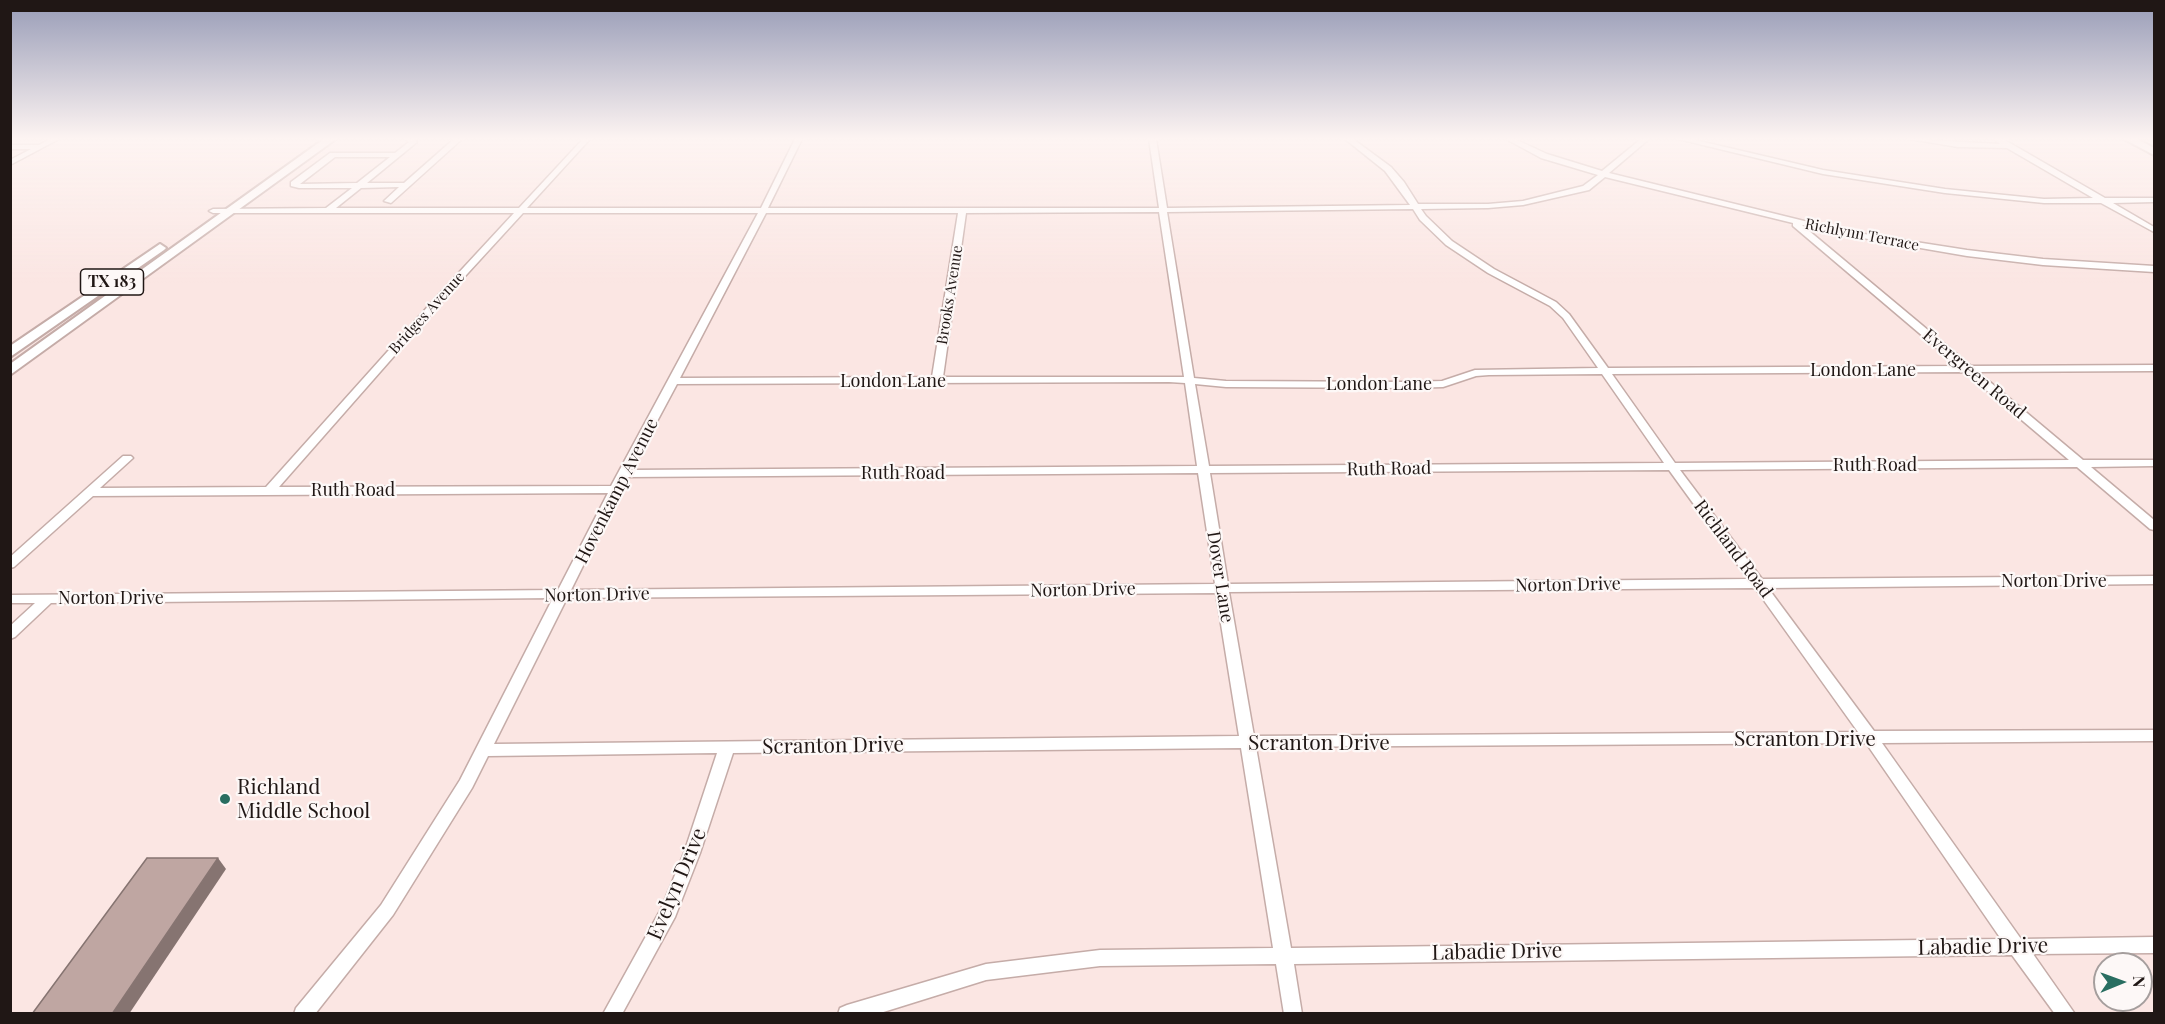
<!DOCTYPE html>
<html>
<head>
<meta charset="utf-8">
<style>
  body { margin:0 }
  #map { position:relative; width:2165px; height:1024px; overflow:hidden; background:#fbe6e3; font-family:"Playfair Display",serif }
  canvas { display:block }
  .frame { position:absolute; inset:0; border:12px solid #201715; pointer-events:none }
  .north { position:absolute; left:2093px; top:952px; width:60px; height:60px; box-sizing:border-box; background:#fdf8f7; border:2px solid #a59e9d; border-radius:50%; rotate:89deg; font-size:16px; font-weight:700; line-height:24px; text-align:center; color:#201715 }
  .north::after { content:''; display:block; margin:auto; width:21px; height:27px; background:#296e61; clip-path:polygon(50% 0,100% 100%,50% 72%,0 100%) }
</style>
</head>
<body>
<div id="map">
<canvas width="2165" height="1024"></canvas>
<div class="frame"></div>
<div class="north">N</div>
</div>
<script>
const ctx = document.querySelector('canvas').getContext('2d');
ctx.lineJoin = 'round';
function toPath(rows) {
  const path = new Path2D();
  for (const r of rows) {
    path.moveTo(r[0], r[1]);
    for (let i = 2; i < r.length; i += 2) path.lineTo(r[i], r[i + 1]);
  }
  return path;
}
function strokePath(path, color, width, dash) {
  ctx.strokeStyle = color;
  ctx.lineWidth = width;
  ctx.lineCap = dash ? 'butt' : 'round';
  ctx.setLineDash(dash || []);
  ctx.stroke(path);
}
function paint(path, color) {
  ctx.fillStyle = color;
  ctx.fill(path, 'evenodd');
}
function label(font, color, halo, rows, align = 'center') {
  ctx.font = font + ' "Playfair Display",serif';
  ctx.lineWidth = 4.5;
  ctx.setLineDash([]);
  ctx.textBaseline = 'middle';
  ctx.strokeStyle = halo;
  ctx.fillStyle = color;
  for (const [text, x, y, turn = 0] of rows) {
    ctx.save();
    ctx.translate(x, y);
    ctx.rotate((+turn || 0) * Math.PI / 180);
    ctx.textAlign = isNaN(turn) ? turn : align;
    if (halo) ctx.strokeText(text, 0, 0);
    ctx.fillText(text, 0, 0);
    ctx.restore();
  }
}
const minor = toPath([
  [50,139,59,139,10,165,10,160,31,149,10,149,10,145,39,145,50,139],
  [406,139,414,139,417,142,367,183,404,183,454,139,462,139,391,203,384,201,399,187,361,188,336,208,519,208,583,139,590,139,527,208,761,208,795,139,802,139,768,208,1159,208,1149,139,1156,139,1167,208,1410,205,1385,171,1345,139,1353,139,1391,167,1404,182,1418,204,1488,204,1523,201,1583,186,1598,175,1541,158,1506,139,1515,139,1547,154,1602,171,1641,139,1649,139,1609,173,1845,231,1967,250,2043,259,2154,266,2154,272,2043,265,1967,256,1845,235,1802,225,1971,366,2154,365,2154,371,1978,372,2083,460,2154,460,2154,466,2091,467,2154,520,2154,530,2150,529,2077,467,1680,470,1762,579,2154,576,2154,584,1768,588,1874,731,2154,730,2154,741,1882,743,2021,939,2154,937,2154,953,2033,954,2075,1014,2055,1014,2012,955,1294,964,1302,1014,1284,1014,1276,964,1100,966,986,980,877,1014,838,1014,840,1008,847,1005,986,964,1100,950,1273,948,1241,748,733,753,700,853,675,917,622,1014,603,1014,661,909,684,853,717,753,488,756,472,788,393,915,315,1014,294,1014,296,1008,381,905,460,780,553,598,51,603,15,637,10,639,10,626,35,603,10,603,10,595,558,590,608,493,93,496,14,567,10,568,10,557,123,456,131,456,133,458,100,488,266,487,440,293,514,213,213,213,209,211,213,209,326,208,352,188,299,188,291,186,291,182,330,153,395,153,409,142,406,139],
  [335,157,390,157,357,183,300,184,335,157],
  [1605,177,1793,223,1793,226,1958,366,1608,368,1569,314,1556,302,1494,269,1452,241,1426,216,1421,209,1488,208,1523,205,1589,190,1605,177],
  [1413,209,1420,220,1446,245,1488,273,1550,306,1563,318,1598,368,1475,370,1442,381,1407,382,1226,381,1194,378,1167,212,1413,209],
  [1159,212,1184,377,943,377,966,213,1159,212],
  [523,213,758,213,611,486,279,487,446,297,523,213],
  [766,213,958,213,932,377,680,378,766,213],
  [1965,372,2069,460,1675,463,1612,374,1965,372],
  [1602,374,1664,463,1209,466,1195,384,1226,387,1407,388,1443,387,1476,376,1489,375,1602,374],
  [1169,382,1185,383,1197,466,631,470,677,384,1169,382],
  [1669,470,1748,579,1228,584,1210,473,1669,470],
  [1198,473,1215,584,571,590,627,477,1198,473],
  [1755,588,1858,732,1254,736,1229,592,1755,588],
  [1216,593,1239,736,494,744,567,598,1216,593],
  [1866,743,2001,939,1291,948,1256,747,1866,743],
  [1678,139,1691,139,1823,170,1945,189,2044,199,2093,198,2007,148,1958,147,1909,139,2000,144,1994,139,2003,139,2105,198,2154,198,2154,202,2113,203,2154,227,2154,232,2101,203,2044,203,1945,193,1823,174,1678,139]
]);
const major = toPath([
  [324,139,336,139,10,375,10,364,324,139],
  [2124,139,2137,139,2154,148,2154,155,2124,139],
  [160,244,166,248,164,250,10,357,10,346,160,244]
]);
const shadedWall = toPath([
  [218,858,226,869,129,1014,112,1014]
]);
const building = toPath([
  [147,858,218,858,112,1014,32,1014,147,858]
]);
const markers = [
  [225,799,6,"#296e61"]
];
const farStreetnames = [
  ["Richlynn Terrace",1862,235,11],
  ["Brooks Avenue",950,295,-81],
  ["Bridges Avenue",427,313,-48]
];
const shields = [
  [112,282,63]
];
const shieldNames = [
  ["TX 183",112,282]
];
const streetNames = [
  ["London Lane",1863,370],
  ["Evergreen Road",1974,374,40],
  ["London Lane",893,381],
  ["London Lane",1379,384],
  ["Ruth Road",1875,465],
  ["Ruth Road",1389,469,-1],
  ["Ruth Road",903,473],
  ["Ruth Road",353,490],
  ["Hovenkamp Avenue",617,491,-63],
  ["Richland Road",1733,549,53],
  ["Dover Lane",1220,577,81],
  ["Norton Drive",2054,581],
  ["Norton Drive",1568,585,-1],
  ["Norton Drive",1083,590,-1],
  ["Norton Drive",597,595,-1],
  ["Norton Drive",111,598]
];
const nearStreetnames = [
  ["Scranton Drive",1805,739],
  ["Scranton Drive",1319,743],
  ["Scranton Drive",833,746,-1],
  ["Evelyn Drive",677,884,-67],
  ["Labadie Drive",1983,947,-1],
  ["Labadie Drive",1497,952,-1]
];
const nearPoinames = [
  ["Richland",237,787],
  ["Middle School",237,811]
];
strokePath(minor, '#c5aca8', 3);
strokePath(major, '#c5aca8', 4);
paint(minor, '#fff');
paint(major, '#fff');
paint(shadedWall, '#867471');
paint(building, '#bfa6a2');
strokePath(building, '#867471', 1.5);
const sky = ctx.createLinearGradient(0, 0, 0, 283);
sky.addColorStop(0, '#989cb7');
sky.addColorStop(0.49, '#fdf4f2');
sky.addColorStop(1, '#fdf4f200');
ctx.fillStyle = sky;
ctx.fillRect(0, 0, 2165, 283);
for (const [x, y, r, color] of markers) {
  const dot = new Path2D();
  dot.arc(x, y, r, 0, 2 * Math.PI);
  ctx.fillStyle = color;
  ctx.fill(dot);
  strokePath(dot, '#fdf8f7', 2);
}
label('15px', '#201715', '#fdf8f7', farStreetnames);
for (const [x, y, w] of shields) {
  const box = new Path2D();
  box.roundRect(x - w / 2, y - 13, w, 26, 4.5);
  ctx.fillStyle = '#fdf8f7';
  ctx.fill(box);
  strokePath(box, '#201715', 1.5);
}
label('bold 16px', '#201715', null, shieldNames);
label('18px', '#201715', '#fdf8f7', streetNames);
label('21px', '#201715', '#fdf8f7', nearStreetnames);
label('21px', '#201715', '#fdf8f7', nearPoinames, 'left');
</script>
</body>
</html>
